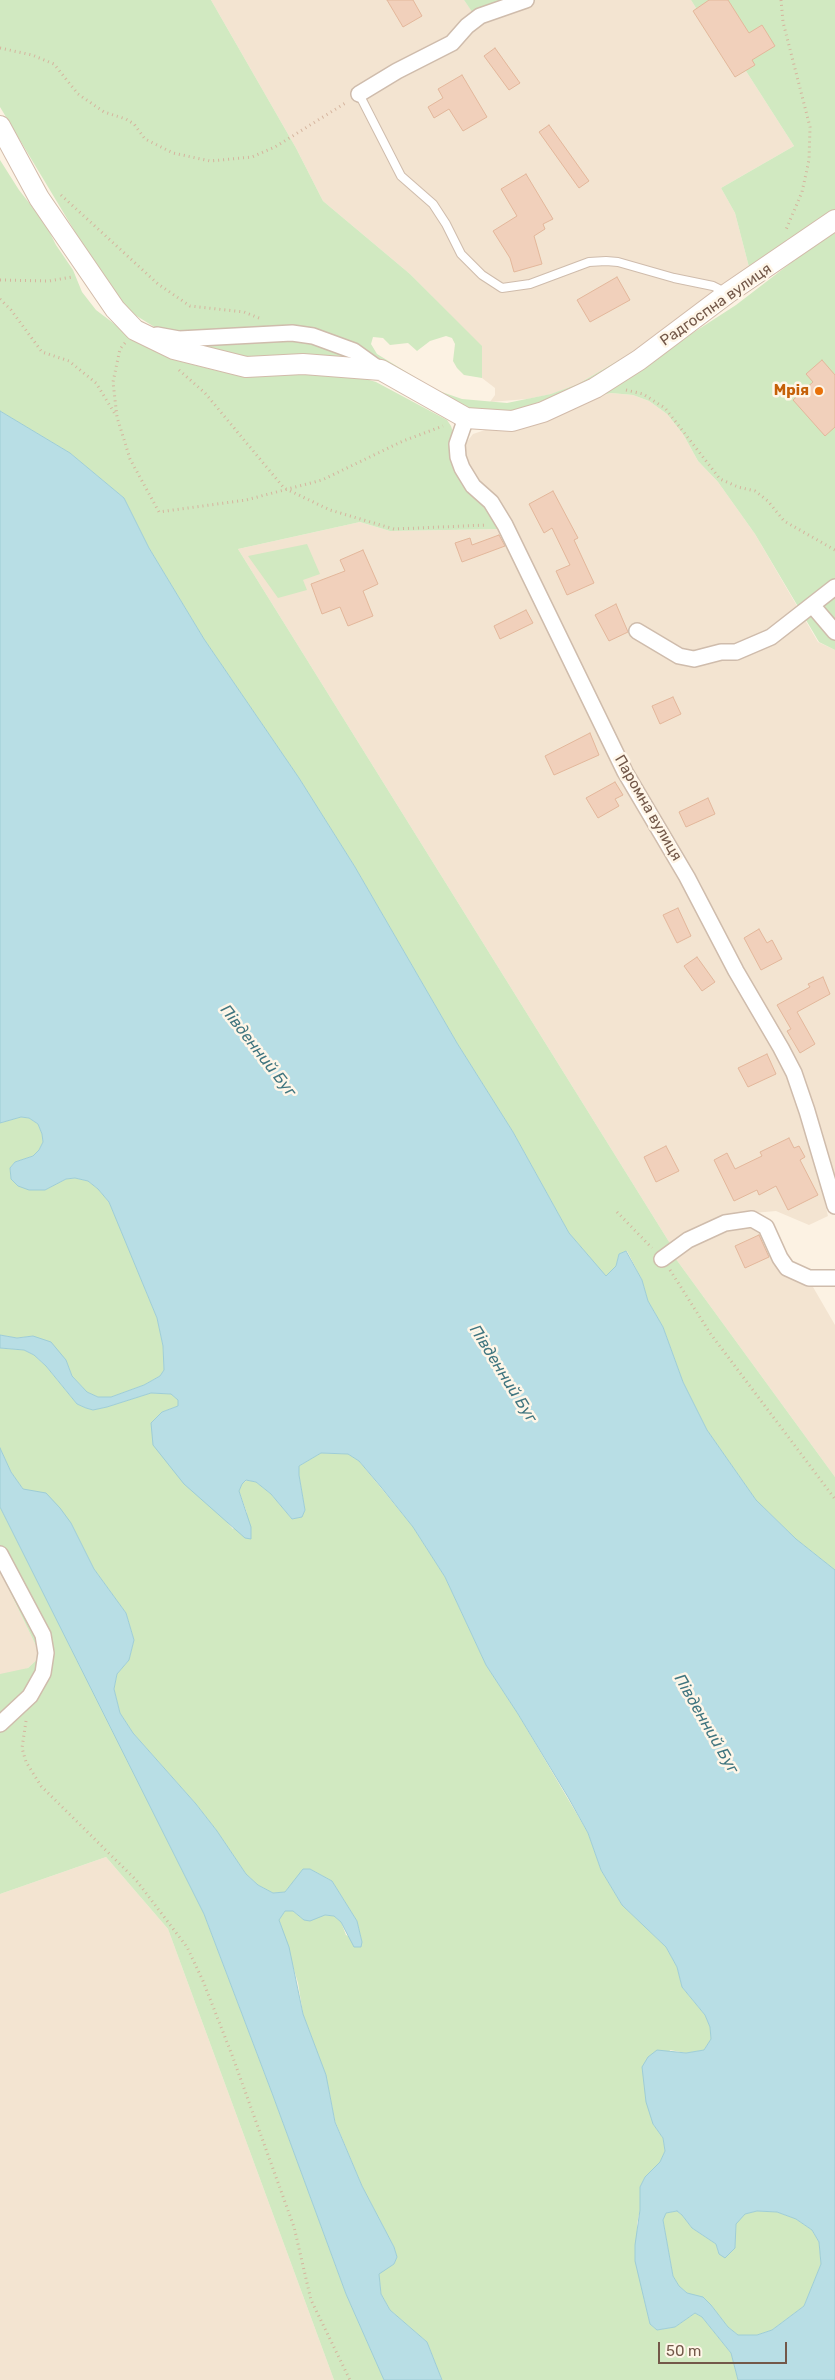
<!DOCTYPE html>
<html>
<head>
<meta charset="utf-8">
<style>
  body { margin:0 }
  #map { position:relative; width:835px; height:2380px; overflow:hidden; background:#fcf2e3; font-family:Rubik,sans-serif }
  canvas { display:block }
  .scale { position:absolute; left:658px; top:2342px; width:129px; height:22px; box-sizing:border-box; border:2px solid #735849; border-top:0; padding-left:6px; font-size:15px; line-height:18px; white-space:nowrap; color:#735849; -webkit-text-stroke:4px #fff6e8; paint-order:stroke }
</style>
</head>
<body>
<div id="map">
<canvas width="835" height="2380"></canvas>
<div class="scale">50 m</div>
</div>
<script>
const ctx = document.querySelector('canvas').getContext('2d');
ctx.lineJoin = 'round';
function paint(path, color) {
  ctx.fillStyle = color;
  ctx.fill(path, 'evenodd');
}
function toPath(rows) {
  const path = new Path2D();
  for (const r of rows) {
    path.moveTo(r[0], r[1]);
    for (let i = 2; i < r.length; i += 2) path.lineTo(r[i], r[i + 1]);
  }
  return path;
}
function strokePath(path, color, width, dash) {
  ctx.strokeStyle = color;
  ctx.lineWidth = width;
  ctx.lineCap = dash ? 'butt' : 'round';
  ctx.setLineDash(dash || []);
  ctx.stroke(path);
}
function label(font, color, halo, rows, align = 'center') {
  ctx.font = font + ' Rubik,sans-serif';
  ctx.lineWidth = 5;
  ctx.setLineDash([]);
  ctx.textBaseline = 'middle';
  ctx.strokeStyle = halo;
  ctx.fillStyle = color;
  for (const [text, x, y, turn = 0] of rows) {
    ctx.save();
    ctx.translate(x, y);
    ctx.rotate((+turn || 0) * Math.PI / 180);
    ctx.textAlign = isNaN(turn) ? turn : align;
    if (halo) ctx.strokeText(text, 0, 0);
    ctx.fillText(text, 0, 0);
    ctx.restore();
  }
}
const residential = toPath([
  [211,0,464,0,479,21,536,0,691,0,696,8,693,11,735,77,746,71,794,146,721,188,735,213,749,267,660,336,578,384,552,394,527,399,490,402,495,395,495,388,482,378,481,346,410,274,323,201,296,148],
  [611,393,633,395,649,401,667,414,683,434,698,461,718,482,755,534,818,642,835,650,835,1186,803,1078,786,1042,752,989,724,938,701,884,631,769,476,479,467,468,463,447,473,434,485,430,515,427,594,397],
  [360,522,390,531,502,529,662,844,772,1043,793,1091,815,1161,828,1216,809,1225,776,1211,742,1214,671,1245,238,549],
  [755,1223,783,1271,792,1279,813,1287,835,1325,835,1477,673,1255,724,1228],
  [0,1571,41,1656,28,1668,0,1680],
  [106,1857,168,1929,334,2380,0,2380,0,1894]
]);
const green = toPath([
  [0,0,211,0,296,148,323,201,410,274,482,346,482,378,464,375,457,368,453,361,455,344,452,338,446,336,430,341,417,351,408,343,390,345,383,338,373,337,371,344,377,354,436,390,462,399,507,403,551,394,578,384,660,336,749,267,735,213,721,188,794,146,746,71,735,77,693,11,696,8,691,0,835,0,835,220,597,380,518,410,474,411,380,362,243,361,185,346,119,305,0,107],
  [464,0,536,0,479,22],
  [0,160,19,190,45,223,56,245,73,270,82,292,96,310,125,332,183,362,214,370,236,374,349,374,376,382,447,420,451,426,471,488,502,529,390,531,360,522,238,549,671,1245,673,1255,835,1477,835,1570,796,1539,756,1500,707,1430,683,1382,663,1327,648,1301,642,1280,627,1251,619,1254,616,1266,606,1277,569,1233,513,1132,457,1043,355,867,299,778,204,639,149,548,124,498,70,453,0,411],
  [835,229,835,650,819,642,755,534,718,482,698,461,683,434,667,414,649,401,633,395,611,393,594,397,736,305],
  [307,544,320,574,303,580,307,590,278,598,248,556],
  [21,1117,29,1118,38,1124,42,1134,43,1142,39,1150,33,1156,15,1162,10,1168,11,1179,45,1190,66,1179,75,1178,88,1181,98,1189,109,1202,116,1218,157,1318,163,1346,164,1370,160,1376,144,1385,111,1397,98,1397,87,1392,72,1376,66,1360,33,1336,17,1338,0,1335,0,1123],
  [0,1348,24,1350,34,1355,46,1366,77,1404,86,1408,93,1410,107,1407,151,1393,171,1394,178,1400,178,1406,162,1412,219,1513,233,1529,247,1513,239,1491,242,1484,247,1480,256,1482,271,1494,292,1519,301,1517,305,1510,299,1475,299,1466,321,1453,348,1454,359,1461,413,1527,445,1577,486,1665,518,1714,588,1833,601,1870,622,1905,666,1947,677,1967,682,1987,705,2015,710,2027,711,2039,704,2050,686,2053,670,2050,653,2124,663,2138,665,2151,660,2162,645,2177,640,2187,640,2210,637,2224,640,2279,650,2324,657,2330,675,2327,695,2313,702,2317,731,2353,738,2380,442,2380,427,2342,390,2310,381,2294,379,2273,394,2264,397,2257,394,2247,362,2186,335,2121,326,2076,303,2014,298,1983,279,1920,285,1911,293,1911,304,1920,325,1915,334,1916,341,1922,346,1935,362,1942,357,1921,332,1881,310,1869,303,1870,285,1892,273,1893,258,1885,246,1874,217,1831,196,1804,133,1733,120,1713,114,1689,117,1674,129,1660,134,1640,126,1613,94,1569,71,1523,23,1489,11,1472,0,1448],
  [0,1507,204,1914,272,2093,346,2294,384,2380,334,2380,168,1929,106,1857,0,1894,0,1730,31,1687,0,1720,0,1674,28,1668,41,1656,0,1571],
  [677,2211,682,2215,692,2228,716,2244,719,2254,735,2248,736,2223,745,2214,757,2211,777,2212,796,2219,812,2230,819,2242,821,2264,804,2306,772,2330,757,2335,738,2335,728,2327,711,2305,687,2293,679,2286,673,2276,663,2220,666,2213]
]);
const water = toPath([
  [0,411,70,453,124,498,149,548,204,639,299,778,355,867,457,1043,513,1132,569,1233,606,1276,616,1266,619,1254,626,1251,642,1280,648,1301,663,1327,683,1382,707,1430,756,1500,796,1539,835,1570,835,2380,738,2380,731,2353,702,2317,695,2313,675,2327,657,2330,650,2324,635,2261,635,2245,640,2210,640,2187,645,2177,660,2162,665,2151,663,2138,653,2124,646,2102,642,2067,648,2057,657,2050,686,2053,704,2050,711,2039,710,2027,705,2015,682,1987,677,1967,666,1947,622,1905,601,1870,588,1833,568,1797,518,1714,486,1665,445,1577,413,1527,381,1487,359,1461,348,1454,321,1453,299,1466,299,1475,305,1510,302,1517,292,1519,271,1494,256,1482,246,1480,242,1484,239,1491,251,1527,251,1539,245,1538,184,1484,153,1445,151,1423,162,1412,178,1406,178,1400,171,1394,151,1393,107,1407,93,1410,86,1408,77,1404,46,1366,34,1355,24,1350,0,1348,0,1335,17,1338,33,1336,51,1342,66,1360,72,1376,87,1392,98,1397,111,1397,144,1385,160,1376,164,1370,163,1346,157,1318,109,1202,98,1189,88,1181,75,1178,66,1179,45,1190,29,1190,18,1186,11,1179,10,1168,15,1162,33,1156,39,1150,43,1142,42,1134,38,1124,29,1118,21,1117,0,1123,0,411],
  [677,2211,682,2215,692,2228,716,2244,719,2254,725,2258,735,2248,736,2224,745,2214,757,2211,777,2212,796,2219,812,2230,819,2242,821,2264,804,2306,772,2330,757,2335,738,2335,728,2327,711,2305,703,2297,687,2293,679,2286,673,2276,663,2220,666,2213,677,2211],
  [0,1448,11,1472,23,1489,46,1493,60,1508,71,1523,94,1569,126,1613,134,1640,129,1660,117,1674,114,1689,120,1713,133,1733,196,1804,217,1831,246,1874,258,1885,273,1893,285,1892,303,1869,310,1869,332,1881,357,1921,362,1942,361,1947,354,1947,341,1922,334,1916,325,1915,310,1921,304,1920,293,1911,285,1911,279,1920,289,1947,303,2014,326,2075,335,2122,362,2186,394,2247,397,2257,394,2264,379,2274,381,2294,390,2310,427,2342,442,2380,384,2380,346,2294,272,2093,204,1914,0,1507,0,1448]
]);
const building = toPath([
  [387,0,413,0,422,16,403,27,387,0],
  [709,0,728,0,749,33,762,25,775,46,752,60,755,65,735,77,693,11,709,0],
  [495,48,520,83,509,90,484,56,495,48],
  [462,75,487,117,463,131,449,109,434,118,428,107,443,98,438,89,462,75],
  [549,125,589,181,579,188,539,132,549,125],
  [526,174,553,219,543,224,545,229,534,236,542,264,514,272,510,258,493,231,517,216,501,189,526,174],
  [617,277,630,300,590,322,577,300,617,277],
  [822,360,835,375,835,427,825,436,793,400,813,382,806,374,822,360],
  [553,491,578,538,574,540,594,583,567,595,556,571,570,565,552,528,544,533,529,504,553,491],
  [499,535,505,546,462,562,455,543,470,538,472,545,499,535],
  [363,550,378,584,363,591,373,616,348,626,340,607,322,614,311,584,345,571,340,560,363,550],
  [616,604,628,632,609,641,595,615,616,604],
  [526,610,533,623,500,639,494,626,526,610],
  [673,697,681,714,660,724,652,706,673,697],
  [590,733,599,755,554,775,545,756,590,733],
  [615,782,623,795,615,799,619,806,598,818,586,798,615,782],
  [708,798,715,814,686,827,679,812,708,798],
  [678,908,691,936,677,943,663,915,678,908],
  [759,929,767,943,772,940,782,959,761,970,744,938,759,929],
  [697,957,715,982,702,991,684,966,697,957],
  [823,977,830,994,797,1012,815,1044,800,1053,787,1031,791,1029,777,1005,810,987,808,984,823,977],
  [767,1054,776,1074,748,1087,738,1068,767,1054],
  [789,1138,794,1148,799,1146,805,1157,800,1160,818,1195,788,1210,776,1186,759,1195,757,1190,734,1201,714,1160,727,1153,735,1169,762,1156,760,1152,789,1138],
  [666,1146,679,1171,656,1182,644,1157,666,1146],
  [759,1235,769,1257,745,1268,735,1246,759,1235]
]);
const path = toPath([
  [781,0,783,22,810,127,809,160,802,192,785,232],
  [0,48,32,55,54,64,78,94,104,112,126,119,134,124,145,139,173,153,210,161,252,157,275,147,347,102],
  [61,195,158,284,190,306,244,312,259,318],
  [0,280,49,281,72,277],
  [0,299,11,310,42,352,69,361,96,383,115,414],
  [125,343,120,349,113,382,117,417,130,459,159,512,246,500,322,480,403,441,443,426],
  [179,370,205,393,284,488,330,510,394,529,487,525],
  [626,390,643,394,665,408,720,479,738,487,755,491,768,501,784,521,835,550],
  [617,1212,652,1248],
  [670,1270,710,1333,835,1499],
  [26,1721,22,1748,26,1762,41,1786,136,1880,187,1947,203,1981,232,2055,294,2227,311,2300,350,2380]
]);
const lane = toPath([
  [359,94,401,176,433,204,446,224,461,254,482,275,502,288,530,284,589,262,606,261,618,262,674,278,713,286,727,293]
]);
const street = toPath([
  [359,94,397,71,452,43,467,26,480,16,526,0],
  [157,335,179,339,292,333,313,336,354,351,379,369],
  [466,418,457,444,458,457,462,468,473,486,491,502,505,525,625,772,687,877,736,971,781,1048,794,1073,807,1111,835,1206],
  [812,605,835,632],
  [637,631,679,656,694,659,721,652,736,652,771,637,835,587],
  [662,1259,688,1240,725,1223,752,1219,766,1227,780,1258,787,1268,809,1278,835,1278],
  [0,1554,43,1635,46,1653,43,1673,30,1696,0,1724]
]);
const secondary = toPath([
  [0,126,39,198,115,309,135,330,174,349,246,367,303,364,381,370,466,418,512,421,543,412,595,388,639,360,728,293,835,220]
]);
const markers = [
  [819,391,5,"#e8710a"]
];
const streetNames = [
  ["Радгоспна вулиця",716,305,-35],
  ["Паромна вулиця",648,808,60]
];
const foodNames = [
  ["Мрія",809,391]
];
const waterNames = [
  ["Південний Буг",258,1051,52],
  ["Південний Буг",503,1374,58],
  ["Південний Буг",706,1724,60]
];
paint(residential, '#f3e4d1');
paint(green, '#d1e9c1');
paint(water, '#b8dee5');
strokePath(water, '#9ecdd6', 1);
paint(building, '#f1d0bb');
strokePath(building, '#e3b79b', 1);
strokePath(lane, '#cfbcac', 10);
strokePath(street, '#cfbcac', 18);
strokePath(secondary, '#d2bbaa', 22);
strokePath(path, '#d5b49e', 3, [1, 4]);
strokePath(lane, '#fff', 8);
strokePath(street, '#fff', 15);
strokePath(secondary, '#fff', 20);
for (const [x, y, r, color] of markers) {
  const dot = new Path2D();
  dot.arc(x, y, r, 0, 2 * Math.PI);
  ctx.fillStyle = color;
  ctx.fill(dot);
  strokePath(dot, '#fff6e8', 2);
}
label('15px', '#735849', '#fff6e8', streetNames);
label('bold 15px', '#c56008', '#fff6e8', foodNames, 'right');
label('italic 16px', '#40757f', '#fff6e8', waterNames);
</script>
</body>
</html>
